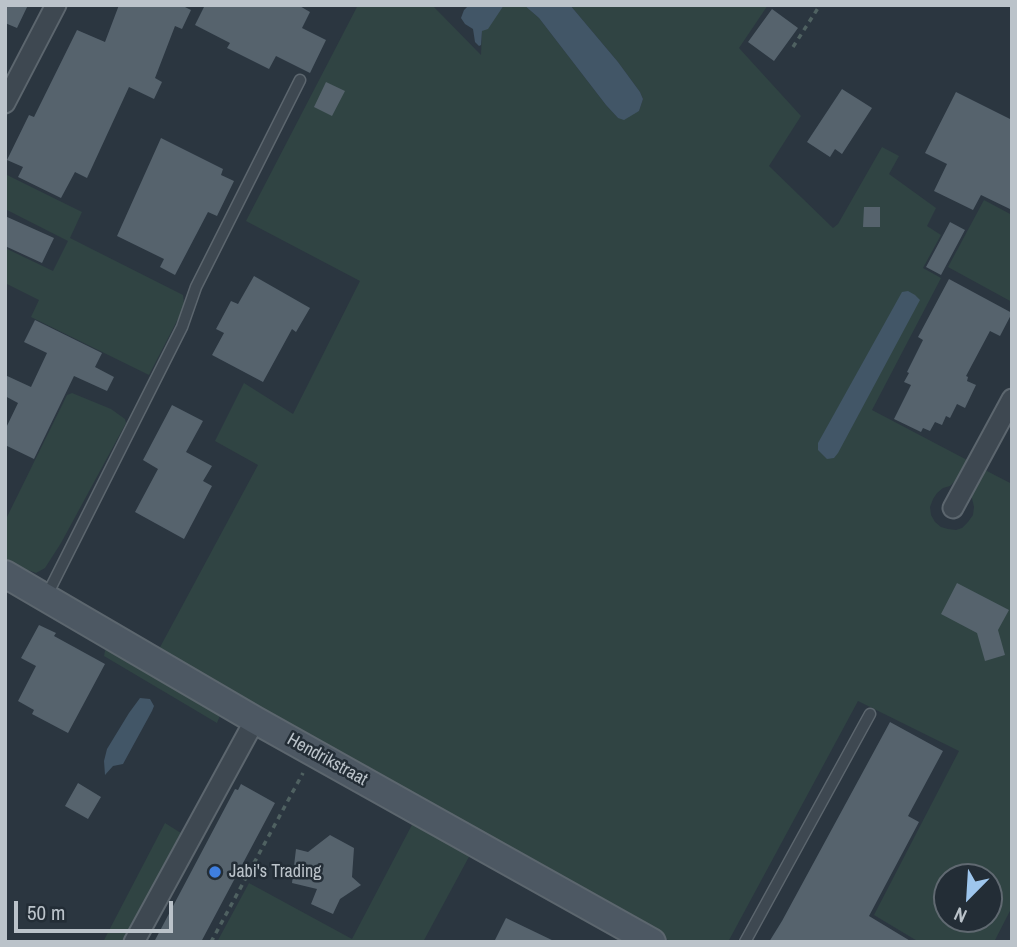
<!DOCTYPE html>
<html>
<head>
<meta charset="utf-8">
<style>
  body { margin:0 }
  #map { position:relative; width:1017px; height:947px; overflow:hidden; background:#2b3640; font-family:"Archivo Narrow",sans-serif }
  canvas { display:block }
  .frame { position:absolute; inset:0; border:7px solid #bbc3ca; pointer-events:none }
  .north { position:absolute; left:933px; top:863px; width:70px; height:70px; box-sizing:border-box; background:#232d36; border:2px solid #606971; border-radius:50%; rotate:204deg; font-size:19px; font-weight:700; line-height:28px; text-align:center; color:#bbc3ca }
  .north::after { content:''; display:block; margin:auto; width:24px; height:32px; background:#9ec6ed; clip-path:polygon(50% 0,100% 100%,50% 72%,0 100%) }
  .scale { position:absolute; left:14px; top:901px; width:159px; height:32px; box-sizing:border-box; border:4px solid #bbc3ca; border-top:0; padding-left:9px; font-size:21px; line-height:24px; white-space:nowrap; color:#bbc3ca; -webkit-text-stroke:5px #232d36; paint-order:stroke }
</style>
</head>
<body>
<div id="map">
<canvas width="1017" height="947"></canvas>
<div class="frame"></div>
<div class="north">N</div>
<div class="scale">50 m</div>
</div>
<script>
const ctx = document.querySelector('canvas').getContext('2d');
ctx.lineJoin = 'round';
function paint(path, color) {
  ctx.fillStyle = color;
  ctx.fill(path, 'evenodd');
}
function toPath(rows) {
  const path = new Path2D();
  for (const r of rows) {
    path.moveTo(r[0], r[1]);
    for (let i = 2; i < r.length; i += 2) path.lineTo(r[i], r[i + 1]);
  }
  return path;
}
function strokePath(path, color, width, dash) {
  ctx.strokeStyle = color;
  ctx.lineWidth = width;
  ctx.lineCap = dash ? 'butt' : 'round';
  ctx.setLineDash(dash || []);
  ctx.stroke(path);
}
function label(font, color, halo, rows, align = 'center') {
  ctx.font = font + ' "Archivo Narrow",sans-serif';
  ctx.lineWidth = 5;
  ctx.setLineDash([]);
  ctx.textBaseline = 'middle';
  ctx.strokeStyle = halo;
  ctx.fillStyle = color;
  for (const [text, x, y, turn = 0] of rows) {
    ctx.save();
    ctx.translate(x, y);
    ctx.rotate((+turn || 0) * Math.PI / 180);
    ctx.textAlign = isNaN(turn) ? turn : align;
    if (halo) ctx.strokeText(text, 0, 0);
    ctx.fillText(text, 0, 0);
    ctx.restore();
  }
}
const green = toPath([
  [358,5,432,5,481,55,482,31,504,5,524,5,539,18,606,105,618,118,639,111,643,99,640,92,618,62,570,5,768,5,739,48,801,116,769,166,833,228,838,224,882,147,899,156,889,174,936,208,927,226,941,235,923,268,941,278,872,410,967,460,961,474,955,481,950,486,943,488,937,493,933,499,930,507,931,515,935,522,941,527,948,529,956,530,962,528,968,522,973,515,974,507,971,494,985,470,1012,484,1012,907,994,942,919,942,874,915,959,751,858,701,728,942,672,942,584,895,158,651,258,465,215,441,244,383,293,414,360,281,246,221],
  [947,877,989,877,989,919,947,919],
  [5,174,82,212,70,238,183,295,184,304,180,315,149,375,31,317,39,300,5,283,5,248,53,271,68,241,5,209],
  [984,200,1012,215,1012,302,948,267],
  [72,393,111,409,125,419,126,423,61,543,45,568,36,573,5,562,5,521,67,395],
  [106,646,221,713,217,723,104,656],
  [414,821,471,853,423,942,217,942,249,883,352,939],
  [165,823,184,835,126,942,103,942]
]);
const water = toPath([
  [469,5,504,5,488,29,482,31,481,45,479,46,475,42,473,29,465,24,461,18,464,10],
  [524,5,570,5,618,62,640,92,643,99,639,111,624,120,618,118,606,105,539,18],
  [908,291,915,295,920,300,838,453,834,458,827,459,818,450,818,443,902,292],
  [140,698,150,699,154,706,152,711,123,764,113,766,105,775,104,761,107,749,129,713]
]);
const building = toPath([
  [5,5,28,5,17,28,5,23],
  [119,5,181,5,191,10,182,29,175,26,155,78,162,82,154,99,129,87,87,178,75,172,61,198,18,177,23,167,7,160,29,115,34,117,77,30,105,42],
  [205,5,298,5,310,12,302,28,326,40,310,73,276,56,269,69,227,48,230,43,195,25],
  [772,9,798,28,774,61,748,42],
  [326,82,345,91,332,116,314,107],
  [842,89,872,108,842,154,835,149,830,157,807,142],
  [956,92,1012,120,1012,210,981,195,973,210,934,191,947,164,925,153],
  [161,138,223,169,221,175,234,181,217,216,208,212,175,275,160,267,164,259,117,236],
  [864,207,880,207,880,227,863,227],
  [5,216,54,238,42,263,5,246],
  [950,222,965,230,941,275,926,267],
  [254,276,310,308,296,332,292,329,263,382,212,355,224,333,216,329,231,301,238,304],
  [949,279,1012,313,1000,336,990,331,966,376,968,377,967,381,976,385,965,408,957,404,950,418,946,416,942,425,935,422,930,431,923,428,921,432,894,419,911,385,904,382,909,373,907,372,923,340,918,337],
  [35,320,102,353,95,367,114,377,107,391,74,376,34,459,5,445,5,430,18,403,5,396,5,375,31,387,47,353,24,342],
  [172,405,203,421,186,452,212,466,203,481,212,486,184,539,135,512,158,469,143,460],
  [957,583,1009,610,998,630,1005,655,985,661,977,633,941,614],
  [39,625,56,633,54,636,105,664,68,733,32,714,34,710,18,701,36,666,21,658],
  [890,722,943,751,908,816,919,822,869,916,912,942,769,942,782,921],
  [78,783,101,797,88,819,65,806],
  [241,784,275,803,201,942,154,942,235,789,238,790],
  [330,835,354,848,352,877,361,885,340,899,333,914,311,904,317,889,292,883,296,849,308,852],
  [506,918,556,942,494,942]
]);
const path = toPath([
  [793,47,820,5],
  [211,942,303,773]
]);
const lane = toPath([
  [46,597,182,327,196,287,300,80],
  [745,942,870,714]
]);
const street = toPath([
  [5,103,56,5],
  [953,508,1012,399],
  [134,942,255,720]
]);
const secondary = toPath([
  [5,574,255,720,652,942]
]);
const markers = [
  [215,872,7,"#3f7fe0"]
];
const streetNames = [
  ["Hendrikstraat",327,760,29]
];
const poiNames = [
  ["Jabi's Trading",229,872]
];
paint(green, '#304443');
paint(water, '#425667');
paint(building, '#56636d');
strokePath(lane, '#5c666e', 13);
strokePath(street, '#5c666e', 23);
strokePath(secondary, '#5c666e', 30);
strokePath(path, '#4f6161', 3.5, [5, 5]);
strokePath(lane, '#3e4851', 10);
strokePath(street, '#3e4851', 19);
strokePath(secondary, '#4d5863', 26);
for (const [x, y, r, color] of markers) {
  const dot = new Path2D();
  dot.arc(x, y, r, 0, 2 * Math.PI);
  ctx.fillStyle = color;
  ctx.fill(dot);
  strokePath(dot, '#232d36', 2.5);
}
label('18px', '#bbc3ca', '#232d36', streetNames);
label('18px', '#bbc3ca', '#232d36', poiNames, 'left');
</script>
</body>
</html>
